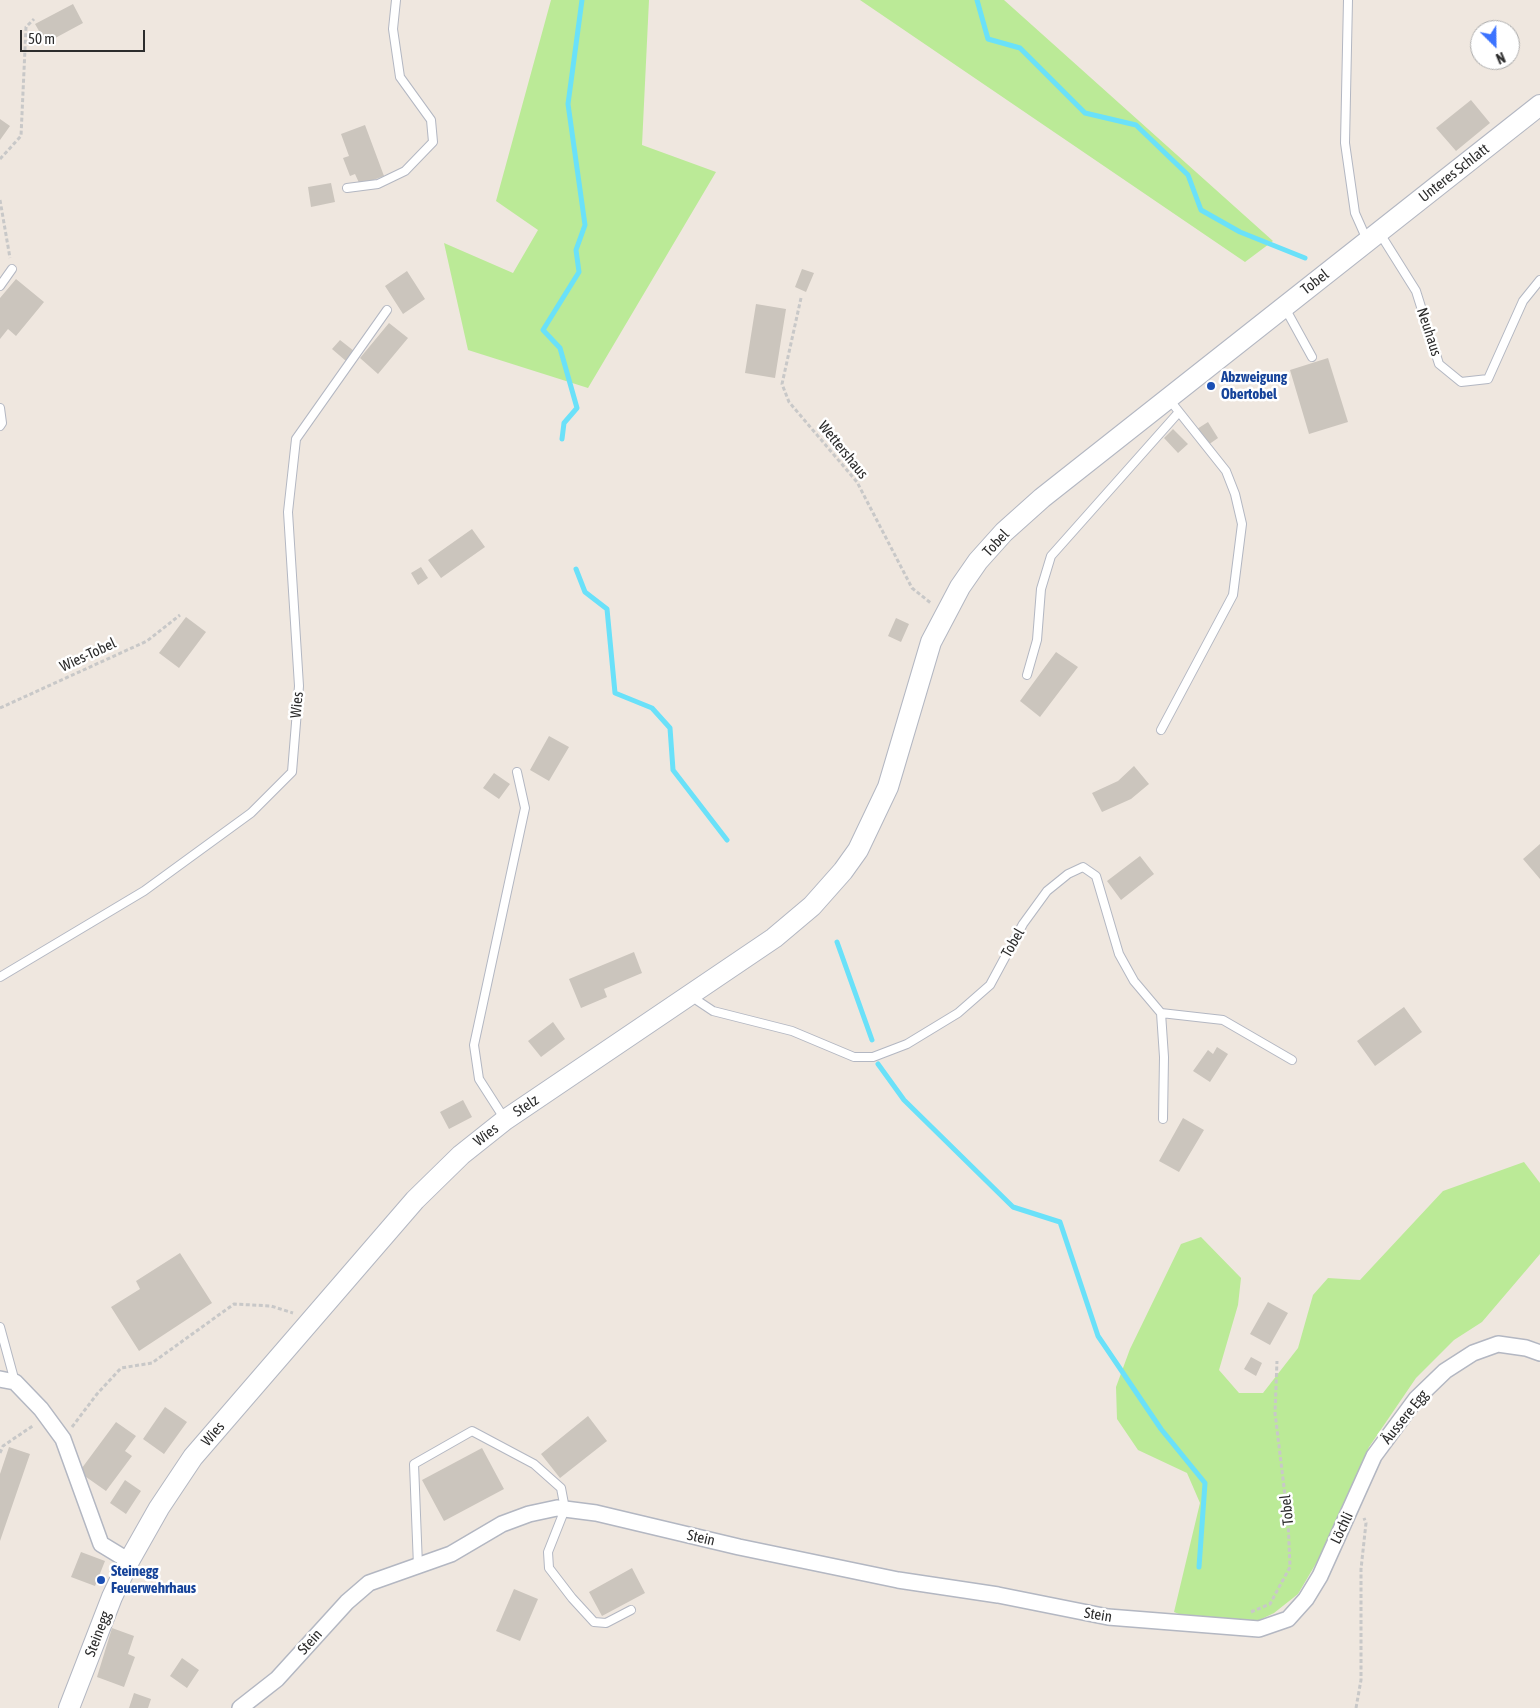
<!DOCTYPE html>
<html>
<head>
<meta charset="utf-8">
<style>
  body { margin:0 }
  #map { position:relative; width:1540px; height:1708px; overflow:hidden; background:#efe7df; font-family:"Asap Condensed",sans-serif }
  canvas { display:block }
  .north { position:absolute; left:1470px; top:20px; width:50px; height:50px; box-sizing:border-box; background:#fff; border:1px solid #ababab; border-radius:50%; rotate:157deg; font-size:14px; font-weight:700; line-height:20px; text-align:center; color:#2d2d2d }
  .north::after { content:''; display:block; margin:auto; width:18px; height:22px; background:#3c73ff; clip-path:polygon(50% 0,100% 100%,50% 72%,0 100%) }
  .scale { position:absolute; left:20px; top:30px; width:125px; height:22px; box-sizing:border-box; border:2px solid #2d2d2d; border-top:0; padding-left:6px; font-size:15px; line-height:18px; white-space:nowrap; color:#2d2d2d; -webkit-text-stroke:4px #fff; paint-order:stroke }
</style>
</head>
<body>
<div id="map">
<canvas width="1540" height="1708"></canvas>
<div class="north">N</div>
<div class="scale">50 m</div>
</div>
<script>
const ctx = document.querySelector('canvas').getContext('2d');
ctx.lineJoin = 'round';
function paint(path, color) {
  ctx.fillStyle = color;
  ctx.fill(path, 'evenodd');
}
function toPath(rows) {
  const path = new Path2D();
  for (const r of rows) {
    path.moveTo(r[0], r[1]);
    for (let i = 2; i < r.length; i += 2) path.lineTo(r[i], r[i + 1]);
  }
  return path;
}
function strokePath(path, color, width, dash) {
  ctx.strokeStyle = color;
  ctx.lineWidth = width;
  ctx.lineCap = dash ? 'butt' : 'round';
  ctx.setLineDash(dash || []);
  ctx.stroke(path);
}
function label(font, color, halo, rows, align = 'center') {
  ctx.font = font + ' "Asap Condensed",sans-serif';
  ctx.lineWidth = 5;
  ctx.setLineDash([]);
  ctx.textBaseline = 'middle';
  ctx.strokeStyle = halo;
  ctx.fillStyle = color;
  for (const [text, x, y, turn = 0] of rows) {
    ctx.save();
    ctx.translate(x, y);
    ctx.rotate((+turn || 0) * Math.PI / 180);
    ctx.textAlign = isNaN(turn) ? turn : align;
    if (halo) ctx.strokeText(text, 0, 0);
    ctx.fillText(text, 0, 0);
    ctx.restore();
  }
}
const green = toPath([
  [551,0,649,0,642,145,716,172,588,388,468,350,444,243,513,273,538,230,496,201],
  [860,0,1004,0,1273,241,1245,262],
  [1524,1162,1540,1183,1540,1254,1482,1322,1454,1340,1416,1378,1369,1447,1325,1548,1298,1594,1274,1613,1247,1626,1206,1625,1174,1612,1200,1503,1187,1473,1138,1450,1117,1419,1116,1387,1130,1349,1181,1244,1201,1237,1241,1278,1238,1305,1219,1370,1239,1393,1263,1393,1298,1348,1313,1295,1328,1278,1360,1280,1443,1191]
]);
const stream = toPath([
  [977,0,988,39,1020,48,1085,113,1136,125,1188,175,1201,210,1240,232,1305,258],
  [562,439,564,423,577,408,560,348,543,330,579,272,576,250,585,225,568,104,582,0],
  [576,569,585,592,607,609,615,693,652,708,670,728,673,770,727,840],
  [837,942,872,1040],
  [878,1064,904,1100,1013,1207,1060,1222,1098,1336,1161,1429,1205,1483,1199,1567]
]);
const building = toPath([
  [73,4,83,23,46,43,35,24],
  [1471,100,1490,123,1456,151,1436,128],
  [0,119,10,126,0,140],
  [365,125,384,176,360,185,355,174,350,176,343,158,349,156,341,134],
  [331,183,335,202,311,207,308,187],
  [802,269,814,273,806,292,795,287],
  [407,271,425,299,403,314,385,286],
  [16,279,44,302,16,336,8,329,0,339,0,298],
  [756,304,786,309,775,378,745,373],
  [389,323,408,338,378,374,360,358],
  [340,340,354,351,346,361,332,349],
  [1328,358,1348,422,1309,434,1290,370],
  [1208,422,1218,438,1208,445,1197,429],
  [1173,429,1188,444,1178,453,1164,438],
  [472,529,485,547,441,578,428,560],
  [421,567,428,578,418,585,411,573],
  [186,617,206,632,179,668,159,653],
  [896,618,909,624,901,642,888,636],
  [1056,652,1078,667,1040,717,1020,701],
  [549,736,569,747,549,781,530,770],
  [1134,766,1149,784,1131,799,1102,812,1092,793,1118,781],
  [494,773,510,784,499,799,483,788],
  [1540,844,1540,879,1523,859],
  [1140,856,1154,874,1121,900,1107,881],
  [634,952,642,973,604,989,607,997,581,1008,569,979],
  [1404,1007,1422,1032,1375,1066,1357,1041],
  [553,1022,565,1039,541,1057,528,1041],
  [1217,1047,1228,1054,1210,1082,1193,1071,1208,1050,1213,1054],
  [463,1100,472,1117,449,1129,440,1112],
  [1183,1118,1204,1130,1179,1172,1159,1161],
  [180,1253,212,1303,139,1351,111,1307,140,1289,136,1281],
  [1268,1302,1288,1313,1270,1345,1250,1334],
  [1251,1357,1262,1363,1256,1376,1244,1369],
  [165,1407,187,1422,164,1454,143,1439],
  [588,1416,607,1441,560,1478,541,1454],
  [116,1422,136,1436,125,1451,132,1456,106,1491,79,1472],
  [9,1447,30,1454,0,1541,0,1474],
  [482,1448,504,1489,444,1521,422,1480],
  [125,1480,141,1491,126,1514,110,1503],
  [81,1552,105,1561,95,1586,71,1577],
  [632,1568,645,1593,602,1616,589,1592],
  [514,1589,538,1599,520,1641,496,1631],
  [112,1628,134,1636,128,1654,135,1657,124,1687,97,1677],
  [182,1658,199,1670,187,1688,170,1676],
  [134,1693,151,1699,148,1708,129,1708]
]);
const path = toPath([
  [0,159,21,136,26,27,34,19],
  [0,200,10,258],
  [801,298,782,384,789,402,857,482,912,588,932,604],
  [0,708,147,641,180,615],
  [72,1427,97,1394,121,1368,152,1363,234,1304,271,1306,293,1313],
  [0,1453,3,1446,34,1425],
  [1251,1612,1270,1604,1290,1567,1288,1520,1275,1413,1277,1361],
  [1356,1708,1361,1680,1361,1569,1366,1523,1364,1518]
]);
const service = toPath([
  [1348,0,1345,143,1355,213,1367,240],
  [347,188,378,184,405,171,433,142,431,120,400,77,393,29,396,0],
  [1379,232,1416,291,1439,364,1461,382,1488,379,1523,301,1540,280],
  [0,286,12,269],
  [1285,308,1312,357],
  [0,408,2,423,0,426],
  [1027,675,1037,640,1041,589,1051,556,1179,412],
  [1161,730,1233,595,1242,524,1235,494,1226,471,1168,398],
  [0,977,144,891,251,813,292,772,299,686,288,512,296,439,387,310],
  [693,994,698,1001,713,1011,792,1031,854,1057,873,1057,907,1044,958,1013,990,985,1023,924,1047,891,1068,874,1083,867,1096,876,1119,954,1134,981,1161,1013,1164,1057,1163,1119],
  [1161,1013,1223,1020,1292,1060],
  [504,1118,479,1079,474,1045,525,808,517,772],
  [0,1327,15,1382],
  [418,1566,414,1464,472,1431,534,1464,561,1488,565,1509,548,1552,549,1568,572,1598,594,1622,606,1623,631,1610]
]);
const minor = toPath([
  [0,1379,15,1382,41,1409,63,1439,101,1544,129,1561],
  [240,1708,277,1679,347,1602,369,1583,451,1554,502,1524,529,1514,557,1508,596,1513,739,1547,898,1580,998,1595,1108,1617,1259,1629,1288,1619,1306,1599,1320,1576,1374,1456,1416,1399,1445,1371,1473,1353,1498,1344,1526,1348,1540,1353]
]);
const secondary = toPath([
  [69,1708,112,1597,129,1561,159,1508,193,1457,415,1200,461,1155,505,1120,774,938,812,906,843,871,858,850,888,787,931,642,960,587,978,561,1004,532,1042,498,1540,105]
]);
const markers = [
  [1211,386,5,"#1a4fb4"],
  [101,1580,5,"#1a4fb4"]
];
const streetNames = [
  ["Unteres Schlatt",1454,173,-38],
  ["Tobel",1315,282,-38],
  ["Neuhaus",1429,332,72],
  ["Wettershaus",843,450,51],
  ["Tobel",996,543,-47],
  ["Wies-Tobel",88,655,-25],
  ["Wies",297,705,-85],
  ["Tobel",1013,943,-60],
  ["Stelz",526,1106,-34],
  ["Wies",486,1135,-38],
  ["Äussere Egg",1405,1417,-51],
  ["Wies",213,1434,-49],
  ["Tobel",1287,1510,-96],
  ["Löchli",1342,1528,-65],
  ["Stein",701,1538,13],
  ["Stein",1098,1615,9],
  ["Steinegg",98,1634,-69],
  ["Stein",310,1642,-48]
];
const transitNames = [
  ["Abzweigung",1221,377],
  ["Obertobel",1221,394],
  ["Steinegg",111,1571],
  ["Feuerwehrhaus",111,1588]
];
paint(green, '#bbea97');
strokePath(stream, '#6ae1f9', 5);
paint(building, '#cbc5bd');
strokePath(service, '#b3b7c2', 10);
strokePath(minor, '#b3b7c2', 18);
strokePath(secondary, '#b3b7c2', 22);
strokePath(path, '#c8c8c8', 3, [4, 2.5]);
strokePath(service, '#fff', 8);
strokePath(minor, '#fff', 15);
strokePath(secondary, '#fff', 20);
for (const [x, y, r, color] of markers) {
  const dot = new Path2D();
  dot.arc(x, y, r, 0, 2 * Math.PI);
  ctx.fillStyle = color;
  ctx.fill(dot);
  strokePath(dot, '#fff', 2);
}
label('15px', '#2d2d2d', '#fff', streetNames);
label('bold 15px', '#164399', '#fff', transitNames, 'left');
</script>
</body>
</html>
